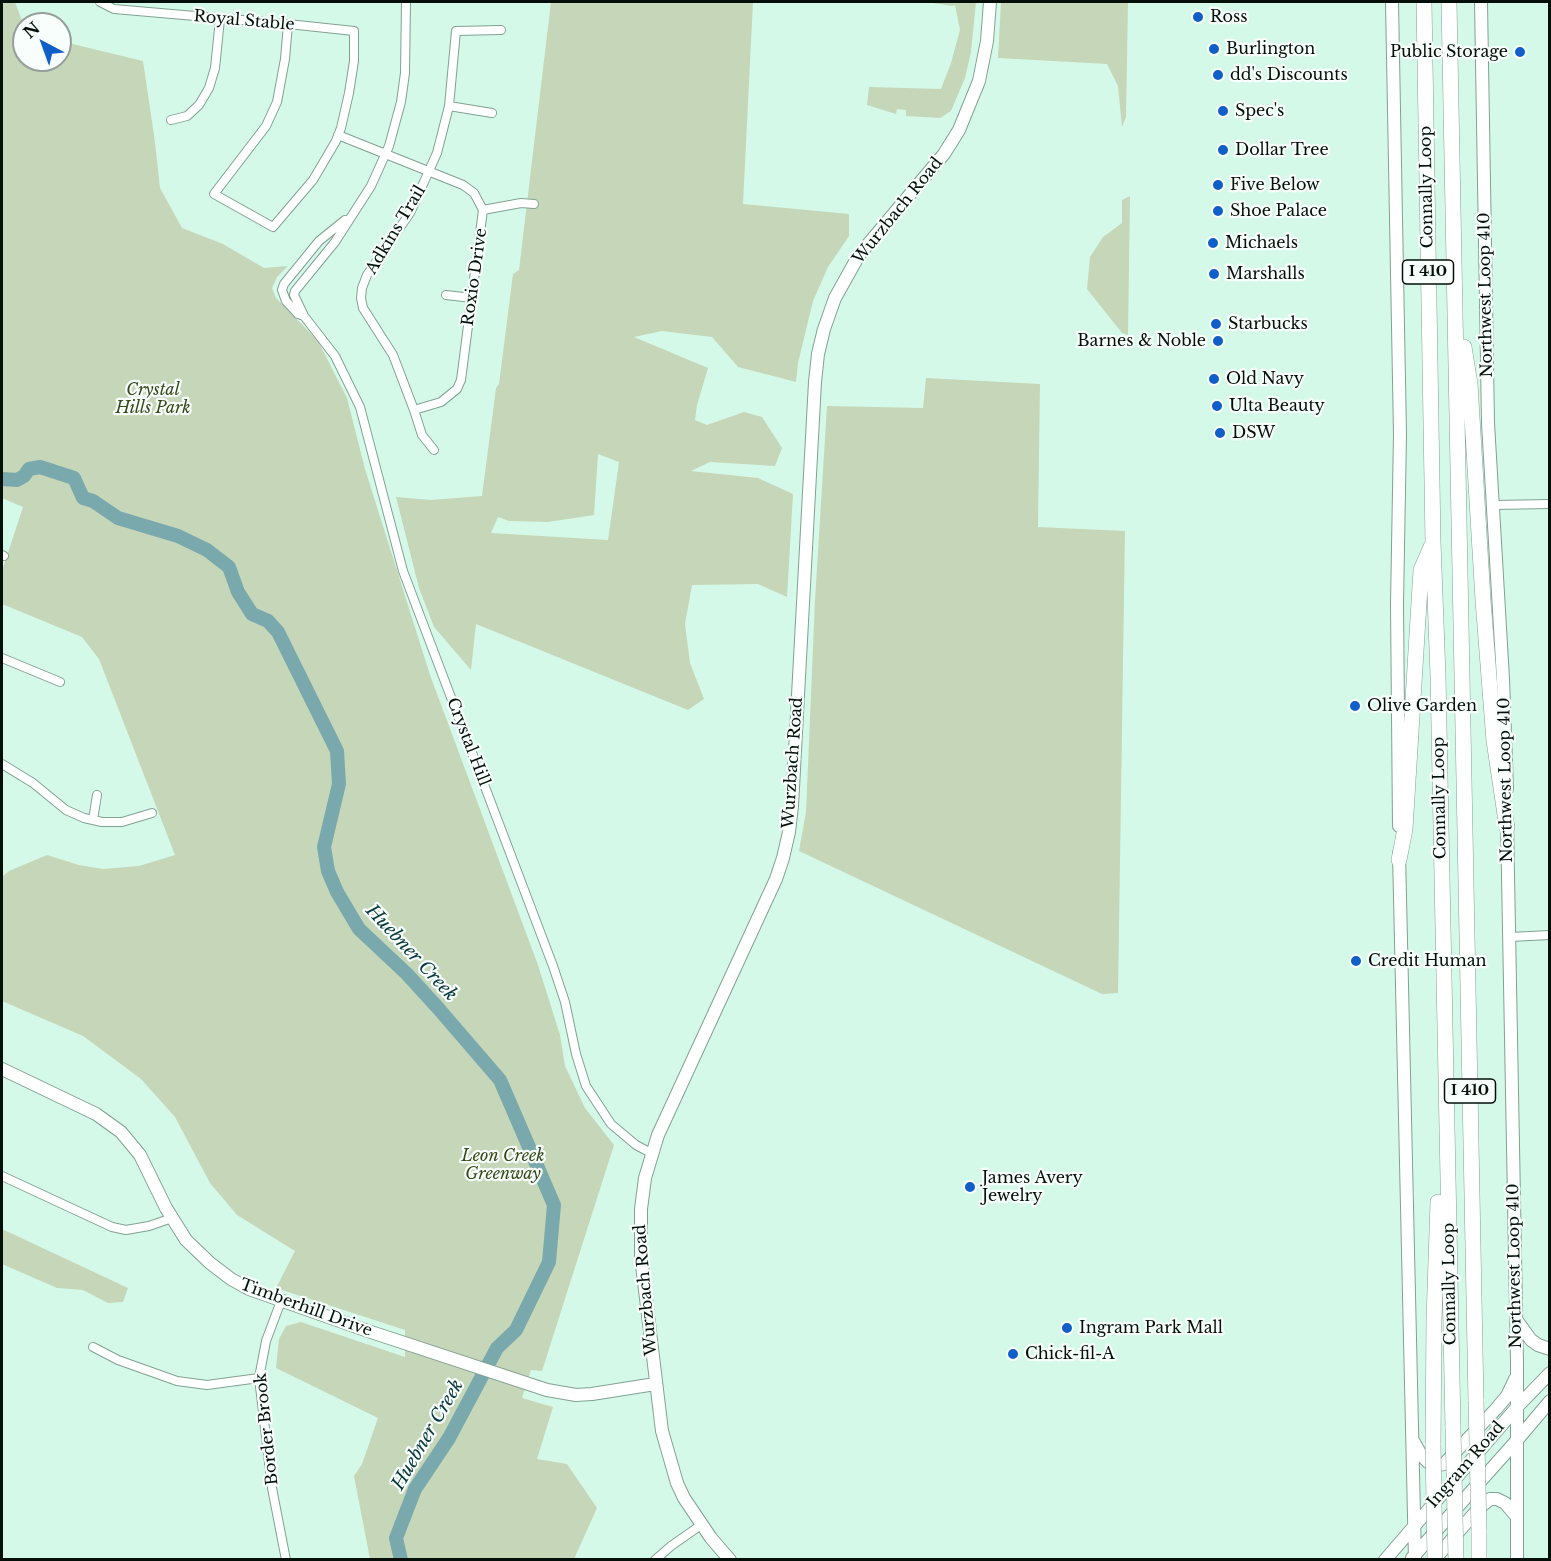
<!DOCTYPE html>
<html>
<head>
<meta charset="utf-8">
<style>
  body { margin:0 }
  #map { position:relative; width:1551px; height:1561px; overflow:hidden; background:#d5f9e9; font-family:"Libre Baskerville",serif }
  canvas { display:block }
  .frame { position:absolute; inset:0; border:3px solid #040f0a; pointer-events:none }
  .north { position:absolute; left:12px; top:12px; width:60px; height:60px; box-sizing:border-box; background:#f7fefb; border:2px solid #969e9b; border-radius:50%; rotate:319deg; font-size:16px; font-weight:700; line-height:24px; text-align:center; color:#040f0a }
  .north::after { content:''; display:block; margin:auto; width:21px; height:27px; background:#105fc9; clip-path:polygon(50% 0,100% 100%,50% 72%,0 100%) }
</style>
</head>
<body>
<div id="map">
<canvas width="1551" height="1561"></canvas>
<div class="frame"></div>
<div class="north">N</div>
</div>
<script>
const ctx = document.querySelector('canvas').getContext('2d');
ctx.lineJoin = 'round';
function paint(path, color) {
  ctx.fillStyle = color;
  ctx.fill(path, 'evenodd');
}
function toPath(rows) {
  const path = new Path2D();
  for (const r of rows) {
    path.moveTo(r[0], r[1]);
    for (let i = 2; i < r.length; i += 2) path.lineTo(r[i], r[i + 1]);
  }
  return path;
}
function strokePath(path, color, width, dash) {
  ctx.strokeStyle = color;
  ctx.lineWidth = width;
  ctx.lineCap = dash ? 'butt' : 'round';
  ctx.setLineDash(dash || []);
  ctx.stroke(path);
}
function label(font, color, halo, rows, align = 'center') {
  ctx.font = font + ' "Libre Baskerville",serif';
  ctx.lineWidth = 4.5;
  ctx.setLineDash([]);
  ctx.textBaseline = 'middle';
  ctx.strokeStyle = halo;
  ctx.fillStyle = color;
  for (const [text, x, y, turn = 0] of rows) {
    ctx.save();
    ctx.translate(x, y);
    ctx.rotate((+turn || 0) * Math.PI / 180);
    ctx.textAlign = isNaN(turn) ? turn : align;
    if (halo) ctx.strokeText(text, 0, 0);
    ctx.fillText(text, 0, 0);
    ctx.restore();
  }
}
const green = toPath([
  [2,2,15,2,24,26,24,60,60,60,60,41,143,61,155,142,160,188,182,228,223,244,264,268,288,266,277,277,272,288,276,298,318,341,347,398,365,469,430,675,538,965,560,1035,565,1066,585,1108,614,1145,542,1371,531,1370,522,1398,553,1407,537,1459,567,1464,597,1508,574,1559,370,1559,354,1476,362,1464,378,1418,276,1368,279,1339,286,1326,301,1322,405,1357,405,1330,276,1288,295,1251,237,1215,210,1183,175,1117,141,1079,83,1036,2,1001,2,877,9,871,47,855,79,865,103,869,139,866,175,855,99,659,82,637,2,604,2,571,23,507,2,498],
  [551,2,753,2,743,204,849,214,849,236,828,267,813,301,798,363,796,382,738,367,712,337,662,331,634,337,708,368,697,405,695,420,707,425,744,412,762,417,782,448,775,466,710,462,691,471,758,478,793,494,787,597,758,584,692,585,685,624,690,663,704,699,688,710,476,624,471,670,434,627,419,588,396,497,431,500,482,496,496,388,499,384,513,274,519,270],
  [598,454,619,462,608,540,491,533,498,517,509,521,548,522,594,515],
  [933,2,976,2,971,52,965,78,951,111,940,118,906,116,906,110,897,109,896,114,867,105,869,87,941,89,951,63,960,30,955,5,952,6,933,3],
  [1001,2,1128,2,1126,117,1122,127,1118,86,1107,64,998,58],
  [1130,196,1128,335,1122,333,1087,289,1090,257,1103,237,1122,223,1122,200],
  [926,378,1040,384,1038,527,1125,531,1118,993,1102,994,799,851,806,812,815,600,827,406,923,408],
  [2,1229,128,1288,123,1302,108,1303,83,1290,57,1288,2,1264]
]);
const river = toPath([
  [2,479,17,480,24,476,29,469,40,467,74,478,83,498,93,501,118,518,178,536,207,550,229,567,238,592,252,614,268,621,278,632,337,751,339,784,324,847,328,871,337,892,359,929,407,974,438,1008,500,1080,554,1205,549,1262,516,1330,497,1348,449,1438,415,1489,396,1538,401,1560]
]);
const street = toPath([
  [100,2,114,9,288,24,354,31,354,61,349,93,341,128,336,141,313,180,273,227,214,194,266,126,277,102,285,59,288,24],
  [406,2,405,73,401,102,389,146,371,186,335,242,295,291,294,295,304,316,335,356,360,407,403,571,553,966,565,1002,576,1054,586,1086,611,1124,636,1145,651,1153],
  [449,106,492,113],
  [171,120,187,116,199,105,209,88,215,68,220,19],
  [338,135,463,185,474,193,483,210,461,380,457,389,441,402,414,410],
  [483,210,521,203,534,204],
  [446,295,472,298],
  [304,316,298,314,286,301,282,290,284,284,319,241,345,220],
  [434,450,422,435,414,410,393,355,363,308,361,298,362,288,367,275,410,213,437,153,449,106,456,31,501,30],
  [1494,505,1550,504],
  [2,555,4,556],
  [2,658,60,682],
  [2,764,33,783,66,810,84,818,102,822,122,822,152,813],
  [93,820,97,795],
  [1510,937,1550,935],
  [2,1176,112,1227,126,1230,149,1226,172,1218],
  [281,1301,266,1341,259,1378,272,1488,286,1560],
  [93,1347,118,1360,177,1381,207,1385,259,1378],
  [655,1560,671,1546,701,1525]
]);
const secondary = toPath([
  [1392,2,1400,434,1397,604,1399,826],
  [1481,2,1488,423,1503,679,1507,789],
  [1507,821,1517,1362,1517,1560],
  [1399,853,1415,1560],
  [2,1069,96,1114,121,1132,140,1155,166,1208,186,1240,210,1263,231,1279,249,1289,368,1331,547,1390,576,1395,592,1394,655,1384],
  [1518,1322,1531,1340,1538,1345,1550,1349],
  [1414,1442,1421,1455,1428,1462,1434,1466,1444,1464,1496,1409,1507,1396,1515,1379],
  [1412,1558,1518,1439,1550,1401],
  [730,1560,711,1538,684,1498,677,1483,662,1431,641,1257,641,1209,645,1178,658,1135,776,879,783,858,789,832,792,806,815,382,818,354,824,329,835,298,859,255,944,154,959,130,979,81,987,41,990,2],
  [1385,1560,1518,1406,1550,1373],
  [1434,1560,1479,1508,1490,1499,1497,1499,1505,1503,1517,1517]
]);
const highway = toPath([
  [1424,2,1433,542,1438,676,1453,1428],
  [1449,2,1476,1401],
  [1464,347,1470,384,1483,600,1494,741,1507,828],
  [1399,860,1405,829,1421,570,1431,547],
  [1433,1445,1434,1320,1438,1202],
  [1479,1531,1479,1560]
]);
const highwayBridge = toPath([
  [1476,1401,1479,1531],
  [1453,1428,1456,1560],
  [1433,1445,1435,1560]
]);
const markers = [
  [1198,17,6,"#105fc9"],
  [1214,49,6,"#105fc9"],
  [1520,52,6,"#105fc9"],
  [1218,75,6,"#105fc9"],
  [1223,111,6,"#105fc9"],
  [1223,150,6,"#105fc9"],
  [1218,185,6,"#105fc9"],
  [1218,211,6,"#105fc9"],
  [1213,243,6,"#105fc9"],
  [1214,274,6,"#105fc9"],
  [1216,324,6,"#105fc9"],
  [1218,341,6,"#105fc9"],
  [1214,379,6,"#105fc9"],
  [1217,406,6,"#105fc9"],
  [1220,433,6,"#105fc9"],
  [1355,706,6,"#105fc9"],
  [1356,961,6,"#105fc9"],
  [970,1187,6,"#105fc9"],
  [1067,1328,6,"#105fc9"],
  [1013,1354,6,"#105fc9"]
];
const shields = [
  [1428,272,51],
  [1470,1091,51]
];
const shieldNames = [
  ["I 410",1428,272],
  ["I 410",1470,1091]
];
const poiNames = [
  ["Ross",1210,17],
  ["Burlington",1226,49],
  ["Public Storage",1508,52,"right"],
  ["dd's Discounts",1230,75],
  ["Spec's",1235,111],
  ["Dollar Tree",1235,150],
  ["Five Below",1230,185],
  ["Shoe Palace",1230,211],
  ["Michaels",1225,243],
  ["Marshalls",1226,274],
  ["Starbucks",1228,324],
  ["Barnes & Noble",1206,341,"right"],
  ["Old Navy",1226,379],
  ["Ulta Beauty",1229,406],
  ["DSW",1232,433],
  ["Olive Garden",1367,706],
  ["Credit Human",1368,961],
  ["James Avery",982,1178],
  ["Jewelry",982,1196],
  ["Ingram Park Mall",1079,1328],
  ["Chick-fil-A",1025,1354]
];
const streetNames = [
  ["Royal Stable",244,21,5],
  ["Connally Loop",1427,187,-91],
  ["Wurzbach Road",898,211,-51],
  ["Adkins Trail",396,230,-59],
  ["Roxio Drive",475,277,-82],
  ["Northwest Loop 410",1486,295,-91],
  ["Crystal Hill",468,742,69],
  ["Wurzbach Road",793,763,-86],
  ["Northwest Loop 410",1506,780,-91],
  ["Connally Loop",1440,798,-91],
  ["Northwest Loop 410",1515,1266,-91],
  ["Connally Loop",1450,1284,-91],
  ["Wurzbach Road",646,1290,-95],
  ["Timberhill Drive",306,1308,20],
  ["Border Brook",267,1429,-96],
  ["Ingram Road",1466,1465,-49]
];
const parkNames = [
  ["Crystal",153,390],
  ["Hills Park",153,408],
  ["Leon Creek",503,1156],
  ["Greenway",503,1174]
];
const waterNames = [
  ["Huebner Creek",411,953,47],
  ["Huebner Creek",428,1435,-60]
];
paint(green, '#c6d6b8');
strokePath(river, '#79a9ad', 14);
strokePath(street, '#81a293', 10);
strokePath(secondary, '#81a293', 14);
strokePath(highway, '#81a293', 16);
strokePath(street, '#fff', 8);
strokePath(secondary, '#fff', 12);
strokePath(highway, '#fff', 15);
strokePath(highwayBridge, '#81a293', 16, []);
strokePath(highwayBridge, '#fff', 15);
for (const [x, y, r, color] of markers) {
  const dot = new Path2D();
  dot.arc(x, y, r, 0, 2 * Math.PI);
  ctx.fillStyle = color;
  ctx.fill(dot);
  strokePath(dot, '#f7fefb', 2);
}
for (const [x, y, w] of shields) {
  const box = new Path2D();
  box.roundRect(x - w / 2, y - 12, w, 24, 4.5);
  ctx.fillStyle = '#f7fefb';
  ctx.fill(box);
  strokePath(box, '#040f0a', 1.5);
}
label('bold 15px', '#040f0a', null, shieldNames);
label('16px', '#040f0a', '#f7fefb', poiNames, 'left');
label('16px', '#040f0a', '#f7fefb', streetNames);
label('italic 16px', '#324815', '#f7fefb', parkNames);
label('italic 18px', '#0a393d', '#f7fefb', waterNames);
</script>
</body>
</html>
